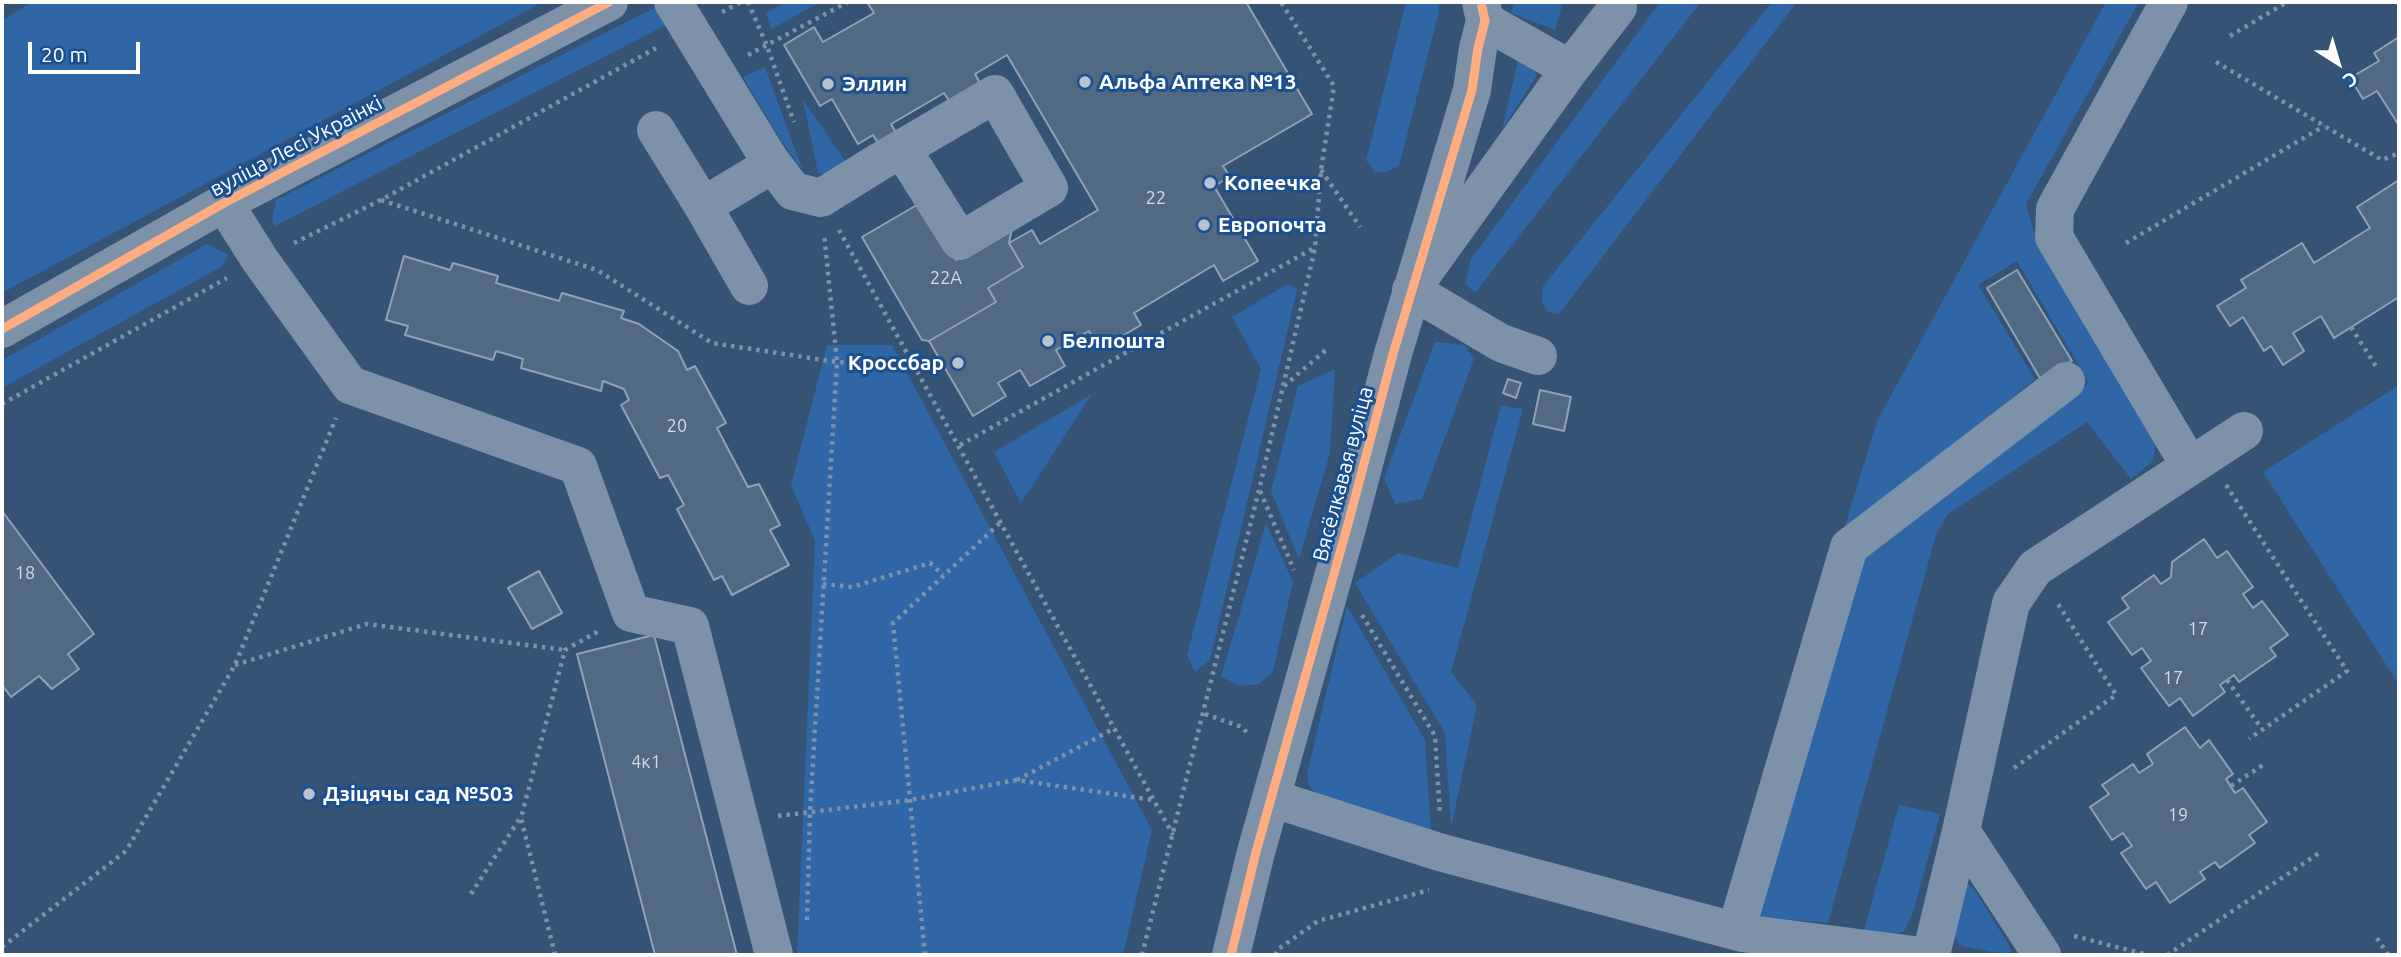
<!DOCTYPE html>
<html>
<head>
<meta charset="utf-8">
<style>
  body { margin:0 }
  #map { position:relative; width:2401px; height:957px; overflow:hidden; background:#365274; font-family:Ubuntu,sans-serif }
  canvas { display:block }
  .frame { position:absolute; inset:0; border:4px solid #fff; pointer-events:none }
  .north { position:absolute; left:2303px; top:28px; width:70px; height:70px; -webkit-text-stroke:5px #1b4f8f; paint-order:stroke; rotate:143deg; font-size:19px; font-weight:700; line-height:28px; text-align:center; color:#fff }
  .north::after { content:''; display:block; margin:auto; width:24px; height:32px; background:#fff; clip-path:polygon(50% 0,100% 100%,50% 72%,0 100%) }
  .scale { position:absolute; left:28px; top:42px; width:112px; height:32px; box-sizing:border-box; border:4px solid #fff; border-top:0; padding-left:9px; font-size:21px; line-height:24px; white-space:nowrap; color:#fff; -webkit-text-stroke:5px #1b4f8f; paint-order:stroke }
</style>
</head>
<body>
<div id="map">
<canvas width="2401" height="957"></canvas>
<div class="frame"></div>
<div class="north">С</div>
<div class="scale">20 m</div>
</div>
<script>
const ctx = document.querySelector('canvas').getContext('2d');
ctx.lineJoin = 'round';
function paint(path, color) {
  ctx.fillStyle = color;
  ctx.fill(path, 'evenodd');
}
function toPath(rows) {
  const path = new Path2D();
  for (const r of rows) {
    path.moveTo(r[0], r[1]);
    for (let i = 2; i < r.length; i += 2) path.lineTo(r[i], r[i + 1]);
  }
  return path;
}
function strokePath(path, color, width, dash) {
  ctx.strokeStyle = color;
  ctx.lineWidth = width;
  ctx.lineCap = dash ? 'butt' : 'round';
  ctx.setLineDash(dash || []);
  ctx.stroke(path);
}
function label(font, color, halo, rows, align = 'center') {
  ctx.font = font + ' Ubuntu,sans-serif';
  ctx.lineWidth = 6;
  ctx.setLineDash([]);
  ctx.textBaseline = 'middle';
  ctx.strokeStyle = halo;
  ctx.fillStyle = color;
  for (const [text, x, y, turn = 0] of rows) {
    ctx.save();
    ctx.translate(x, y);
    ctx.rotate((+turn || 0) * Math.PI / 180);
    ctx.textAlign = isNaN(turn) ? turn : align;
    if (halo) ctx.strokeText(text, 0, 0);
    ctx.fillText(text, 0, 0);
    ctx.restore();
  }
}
const green = toPath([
  [31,2,543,2,2,293,2,21],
  [787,2,821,2,771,29,766,13],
  [1406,2,1439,2,1439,12,1399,166,1387,172,1375,172,1366,160],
  [1514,2,1563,2,1555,30,1511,13],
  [1660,2,1701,2,1475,293,1465,284,1471,259],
  [1772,2,1797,2,1559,314,1548,312,1542,303,1543,286],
  [2106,2,2139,2,2026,204,2037,242,2155,431,2155,451,2152,462,2131,479,2087,422,1948,514,1936,535,1828,923,1757,917,1872,536,2089,383,2017,261,1978,285,2035,379,1842,536,1877,421],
  [656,7,670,23,275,226,272,220,276,200],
  [1527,60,1537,75,1502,130,1518,61],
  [765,67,803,171,782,142,743,77],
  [803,100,850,168,826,176,818,173],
  [207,244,229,255,221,267,2,388,2,360],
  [1288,284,1297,290,1210,660,1195,672,1187,655,1261,369,1232,317],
  [1435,342,1465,345,1474,359,1422,499,1395,504,1384,478],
  [827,345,892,345,1152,830,1123,955,797,955,815,541,791,485],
  [1335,369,1330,453,1299,559,1271,491,1298,386],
  [2399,385,2399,685,2263,472],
  [1092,394,1021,503,994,452],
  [1501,405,1523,409,1451,672,1477,705,1451,828,1445,733,1355,583,1398,553,1458,568],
  [1266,523,1293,582,1273,671,1259,684,1241,686,1221,677],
  [1347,606,1425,740,1431,831,1319,797,1309,786,1307,774],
  [1899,805,1940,814,1913,913,1904,931,1890,937,1864,930],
  [1965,882,1974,889,2009,945,2011,952,2008,955,1961,946,1956,939,1949,920]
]);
const building = toPath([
  [867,2,1246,2,1312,114,1223,166,1230,177,1214,186,1258,261,1223,281,1214,265,1134,313,1141,325,1099,350,1089,331,1056,350,1065,366,1030,386,1020,370,998,383,1006,396,973,416,929,341,996,302,988,288,1023,267,1009,243,1032,230,1040,244,1098,210,1007,55,975,74,984,90,953,107,944,93,891,124,898,136,880,146,873,135,858,144,832,99,820,106,784,45,814,27,823,42,874,13,867,2],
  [2399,37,2399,123,2398,124,2377,91,2363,99,2350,78,2379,61,2374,53,2399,37],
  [2399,180,2399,297,2334,338,2321,316,2293,333,2304,351,2283,365,2271,346,2264,351,2243,317,2230,326,2217,306,2246,288,2241,280,2302,243,2314,263,2370,228,2357,207,2399,180],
  [922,202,956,260,1012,228,1009,243,1023,267,988,288,996,302,929,341,922,340,862,237,922,202],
  [404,256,450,270,453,263,498,276,496,283,559,301,562,293,624,311,621,318,639,324,678,351,687,370,695,366,726,423,717,428,748,487,759,484,780,525,770,530,789,565,732,595,722,576,714,580,677,509,684,505,668,475,660,478,621,405,629,400,624,389,603,381,601,391,521,368,523,359,496,351,493,360,405,335,408,326,386,320,404,256],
  [2017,270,2072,361,2041,380,1987,288,2017,270],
  [1508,379,1521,383,1516,398,1503,393,1508,379],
  [1540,390,1571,397,1564,431,1533,424,1540,390],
  [2,511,94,634,68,654,79,669,52,689,39,676,11,697,2,685,2,511],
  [2204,539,2217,558,2227,551,2253,587,2243,594,2253,608,2262,601,2288,635,2270,648,2276,656,2239,682,2234,675,2220,685,2225,692,2193,716,2180,698,2169,706,2141,668,2151,661,2142,648,2132,655,2108,622,2129,608,2122,598,2154,575,2161,584,2171,577,2172,562,2204,539],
  [539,571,562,613,532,629,508,588,539,571],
  [654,635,737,955,655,955,577,654,654,635],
  [2185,727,2200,748,2209,740,2233,774,2226,779,2235,793,2243,788,2267,822,2249,835,2255,843,2220,868,2215,862,2200,872,2205,879,2170,903,2156,882,2146,889,2121,853,2132,846,2123,833,2112,840,2090,807,2109,794,2102,785,2133,764,2139,773,2153,764,2147,754,2185,727]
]);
const path = toPath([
  [748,2,767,46,794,122],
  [722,12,741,2],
  [2230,36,2287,2],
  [748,55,848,2],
  [2216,62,2382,160,2399,153],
  [1321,170,1360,227],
  [381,200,597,270,712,343,837,362,915,365],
  [839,230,1173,835],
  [294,243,381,200,656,48],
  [2126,243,2324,126],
  [2351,327,2377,368],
  [1284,386,1326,350],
  [2,404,227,278],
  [960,445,1314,248],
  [2226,485,2347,671,2249,739],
  [1260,491,1294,570],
  [823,584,852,587,930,563,943,575],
  [1362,615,1435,736,1440,814],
  [235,665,367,624,565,650],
  [2227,680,2262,729],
  [1205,714,1242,727,1249,735],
  [2014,768,2116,695,2058,604],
  [1017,780,1115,728],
  [2231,786,2266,763],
  [778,816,910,800,1017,780,1153,800],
  [471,894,520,818],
  [807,920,810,812,837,362,824,233],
  [2074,936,2148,955],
  [2377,938,2388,955],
  [2,947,126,851,235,665,336,418],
  [555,955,521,818,565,650,599,631],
  [925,955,893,623,1001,522],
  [1142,955,1259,490,1315,248,1321,170,1334,86,1281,2],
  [1275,955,1277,950,1318,921,1429,890],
  [2167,955,2322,851]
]);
const minor = toPath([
  [673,2,769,159,793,191,821,198,879,162,995,94,1049,188,960,241,902,149],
  [2169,2,2055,209,2054,237,2190,466],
  [1485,21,1570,69],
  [656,130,703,206],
  [224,203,260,260,350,385,578,466,631,613,690,626,774,955],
  [749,286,703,206,773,164],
  [2,329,224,203,609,2],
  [1538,356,1501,343,1411,290,1570,69,1618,7],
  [1271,798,1439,852,1742,933,1914,955],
  [1961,831,2042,955],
  [1736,931,1849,547,2066,381],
  [1231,955,1256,852,1348,524,1393,354,1472,90,1478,48,1485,21,1481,2],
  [1931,955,1961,831,2011,603,2035,568,2244,431]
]);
const cycleway = toPath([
  [2,329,224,203,609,2],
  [1231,955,1256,852,1348,524,1393,354,1472,90,1478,48,1485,21,1481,2]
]);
const markers = [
  [1085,82,7,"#b9c2ce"],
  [828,84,7,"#b9c2ce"],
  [1210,183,7,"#b9c2ce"],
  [1204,225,7,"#b9c2ce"],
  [1048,341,7,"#b9c2ce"],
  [958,363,7,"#b9c2ce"],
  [309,794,7,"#b9c2ce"]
];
const numberNames = [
  ["22",1156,198],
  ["22А",946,278],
  ["20",677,426],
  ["18",25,573],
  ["17",2198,629],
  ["17",2173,678],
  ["4к1",646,762],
  ["19",2178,815]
];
const poiNames = [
  ["Альфа Аптека №13",1099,82],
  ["Эллин",842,84],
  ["Копеечка",1224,183],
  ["Европочта",1218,225],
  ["Белпошта",1062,341],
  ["Кроссбар",944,363,"right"],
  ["Дзіцячы сад №503",323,794]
];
const streetNames = [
  ["вуліца Лесі Украінкі",296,146,-28],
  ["Вясёлкавая вуліца",1343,474,-75]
];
paint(green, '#2f66a5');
paint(building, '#526984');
strokePath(building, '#92a2b6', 2);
strokePath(path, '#7d92a8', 4.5, [3.5, 5]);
strokePath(minor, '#7d92a8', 38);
strokePath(cycleway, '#ffac80', 9);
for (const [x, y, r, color] of markers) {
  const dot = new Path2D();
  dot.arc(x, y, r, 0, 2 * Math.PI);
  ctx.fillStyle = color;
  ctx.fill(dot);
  strokePath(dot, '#1b4f8f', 2.5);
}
label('18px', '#d4dae0', null, numberNames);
label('bold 21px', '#fff', '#1b4f8f', poiNames, 'left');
label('21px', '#fff', '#1b4f8f', streetNames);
</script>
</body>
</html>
